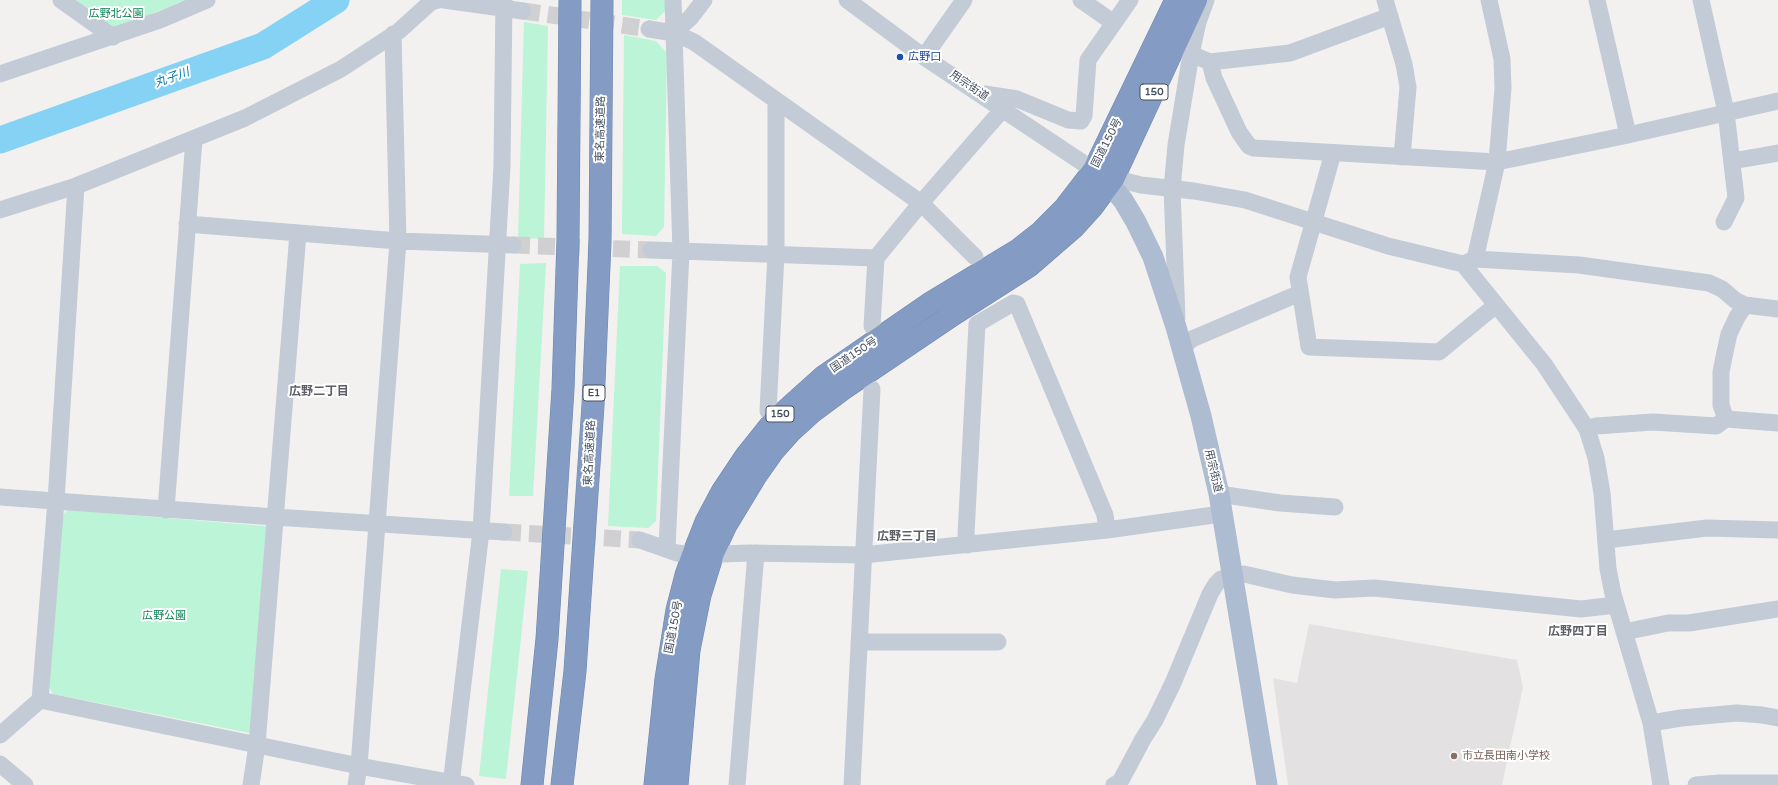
<!DOCTYPE html>
<html>
<head>
<meta charset="utf-8">
<style>
  body { margin:0 }
  canvas { display:block; background:#f3f0f0 }
</style>
</head>
<body>
<canvas width="1778" height="785"></canvas>
<script>
const ctx = document.querySelector('canvas').getContext('2d');
ctx.lineJoin = 'round';
function paint(path, color) {
  ctx.fillStyle = color;
  ctx.fill(path, 'evenodd');
}
function toPath(rows) {
  const path = new Path2D();
  for (const r of rows) {
    path.moveTo(r[0], r[1]);
    for (let i = 2; i < r.length; i += 2) path.lineTo(r[i], r[i + 1]);
  }
  return path;
}
function strokePath(path, color, width, dash) {
  ctx.strokeStyle = color;
  ctx.lineWidth = width;
  ctx.lineCap = dash ? 'butt' : 'round';
  ctx.setLineDash(dash || []);
  ctx.stroke(path);
}
function label(font, color, halo, rows, align = 'center') {
  ctx.font = font + ' "Varela Round","Noto Sans JP",sans-serif';
  ctx.lineWidth = 4;
  ctx.setLineDash([]);
  ctx.textBaseline = 'middle';
  ctx.strokeStyle = halo;
  ctx.fillStyle = color;
  for (const [text, x, y, turn = 0] of rows) {
    ctx.save();
    ctx.translate(x, y);
    ctx.rotate((+turn || 0) * Math.PI / 180);
    ctx.textAlign = isNaN(turn) ? turn : align;
    if (halo) ctx.strokeText(text, 0, 0);
    ctx.fillText(text, 0, 0);
    ctx.restore();
  }
}
const education = toPath([
  [1309,624,1517,660,1523,687,1502,785,1288,785,1273,678,1297,683]
]);
const green = toPath([
  [77,0,185,0,115,29,76,5],
  [622,0,666,0,666,10,656,20,622,15],
  [524,22,548,26,544,239,518,238],
  [624,35,656,41,667,53,664,227,656,236,622,234],
  [546,263,533,496,509,496,520,264],
  [620,266,657,266,666,273,656,521,648,528,608,526],
  [68,510,265,526,270,533,250,733,53,694,49,687,61,516],
  [501,569,528,571,506,779,479,776]
]);
const river = toPath([
  [0,140,263,46,336,0]
]);
const minorTunnel = toPath([
  [523,11,649,29],
  [513,245,651,250],
  [504,532,640,540]
]);
const minor = toPath([
  [61,0,113,37],
  [444,0,523,11],
  [704,0,691,17,674,33,694,42,921,203,975,257],
  [847,0,924,57,1101,175,1141,185,1194,191,1245,200,1388,246,1463,264,1475,259,1579,265,1709,283,1722,289,1735,300,1745,305,1778,309],
  [1081,0,1114,23],
  [1385,0,1404,64,1408,87,1402,157],
  [1597,0,1628,135],
  [1701,0,1726,112,1736,198,1724,222],
  [1390,16,1290,53,1210,62,1214,78,1239,132,1249,146,1254,148,1497,162,1503,88,1502,59,1489,0],
  [649,29,674,33],
  [1191,54,1198,22,1206,0],
  [924,57,964,0],
  [0,74,160,20,207,0],
  [985,94,1017,99,1068,120,1081,121,1084,116,1088,60,1130,0],
  [1333,153,1298,277,1309,347,1439,352,1496,305],
  [1732,161,1778,153],
  [0,210,76,186,245,118,341,69,399,31,431,2,438,0],
  [187,224,398,241,513,245],
  [651,250,876,258,921,203,1003,109],
  [1475,259,1497,162,1628,135,1778,101],
  [1463,264,1544,364,1587,429,1596,458,1602,493,1608,569,1613,594,1651,723,1661,785],
  [1177,318,1172,189,1176,145,1191,54,1210,62],
  [872,326,876,258],
  [1182,347,1192,339,1300,293],
  [1726,419,1721,405,1721,372,1725,352,1729,334,1737,317,1745,305],
  [774,421,768,411,776,254,776,100],
  [1587,429,1596,426,1653,422,1716,426,1726,419,1778,423],
  [1219,494,1280,503,1335,507],
  [0,497,275,517,504,532],
  [166,510,194,139],
  [640,540,677,553,693,555,750,553,863,555,1107,530,1221,514],
  [1606,540,1707,528,1778,530],
  [968,545,966,534,977,324,1013,303,1017,304,1105,515,1107,530],
  [667,548,681,252,673,0],
  [1624,632,1668,623,1689,623,1778,609],
  [859,642,998,642],
  [40,700,359,766,466,785],
  [1651,723,1681,718,1737,713,1762,715,1778,718],
  [0,735,40,700,56,501,76,186],
  [0,764,25,785],
  [251,785,257,745,298,233],
  [356,785,359,766,398,241,393,34],
  [451,785,481,531,502,166,504,0],
  [737,785,756,553],
  [852,785,872,389],
  [1114,785,1120,782,1143,739,1155,720,1173,683,1210,594,1216,584,1221,579,1244,574,1292,585,1335,590,1374,588,1581,609,1616,605],
  [1696,785,1719,783,1778,783]
]);
const major = toPath([
  [1101,175,1123,200,1136,222,1153,257,1176,327,1201,416,1219,494,1267,785]
]);
const highway = toPath([
  [532,785,547,639,563,389,568,240,570,0],
  [562,785,575,671,593,405,600,242,602,0],
  [655,785,666,679,677,610,686,575,693,555,706,522,722,492,746,456,774,421,823,377,932,302,1018,250,1041,232,1064,209,1094,170,1176,0],
  [677,785,689,650,700,595,713,553,726,525,755,477,774,450,790,432,812,412,843,389,954,314,1029,266,1074,227,1093,206,1113,179,1196,0]
]);
const markers = [
  [900,57,4,"#1a4fb4"],
  [1454,756,4,"#8d6e63"]
];
const shields = [
  [1154,92,28],
  [594,393,22],
  [780,414,28]
];
const shieldNames = [
  ["150",1154,92],
  ["E1",594,393],
  ["150",780,414]
];
const parkNames = [
  ["広野北公園",116,14],
  ["広野公園",164,616]
];
const transitNames = [
  ["広野口",908,57]
];
const streetNames = [
  ["用宗街道",969,86,34],
  ["東名高速道路",601,129,-89],
  ["国道150号",1107,143,-63],
  ["国道150号",854,355,-34],
  ["東名高速道路",590,453,-87],
  ["用宗街道",1213,471,77],
  ["国道150号",674,627,-79]
];
const educationNames = [
  ["市立長田南小学校",1462,756]
];
const waterNames = [
  ["丸子川",172,78,-20]
];
const neighbourhoodNames = [
  ["広野二丁目",319,392],
  ["広野三丁目",907,537],
  ["広野四丁目",1578,632]
];
paint(education, '#e4e1e2');
paint(green, '#bbf4d7');
strokePath(river, '#85d2f4', 27);
strokePath(minorTunnel, '#d0d0d3', 17, [17, 8]);
strokePath(highway, '#6f87af', 23);
strokePath(minor, '#c3cbd6', 17);
strokePath(major, '#aebcd1', 21);
strokePath(highway, '#849cc3', 22);
for (const [x, y, r, color] of markers) {
  const dot = new Path2D();
  dot.arc(x, y, r, 0, 2 * Math.PI);
  ctx.fillStyle = color;
  ctx.fill(dot);
  strokePath(dot, '#fff', 1.5);
}
for (const [x, y, w] of shields) {
  const box = new Path2D();
  box.roundRect(x - w / 2, y - 8, w, 16, 3);
  ctx.fillStyle = '#fff';
  ctx.fill(box);
  strokePath(box, '#465160', 1);
}
label('bold 10px', '#465160', null, shieldNames);
label('11px', '#0f8355', '#fff', parkNames);
label('11px', '#164399', '#fff', transitNames, 'left');
label('11px', '#465160', '#fff', streetNames);
label('11px', '#785e54', '#fff', educationNames, 'left');
label('italic 12px', '#017ab1', '#fff', waterNames);
label('bold 12px', '#5c5f66', '#fff', neighbourhoodNames);
</script>
</body>
</html>
